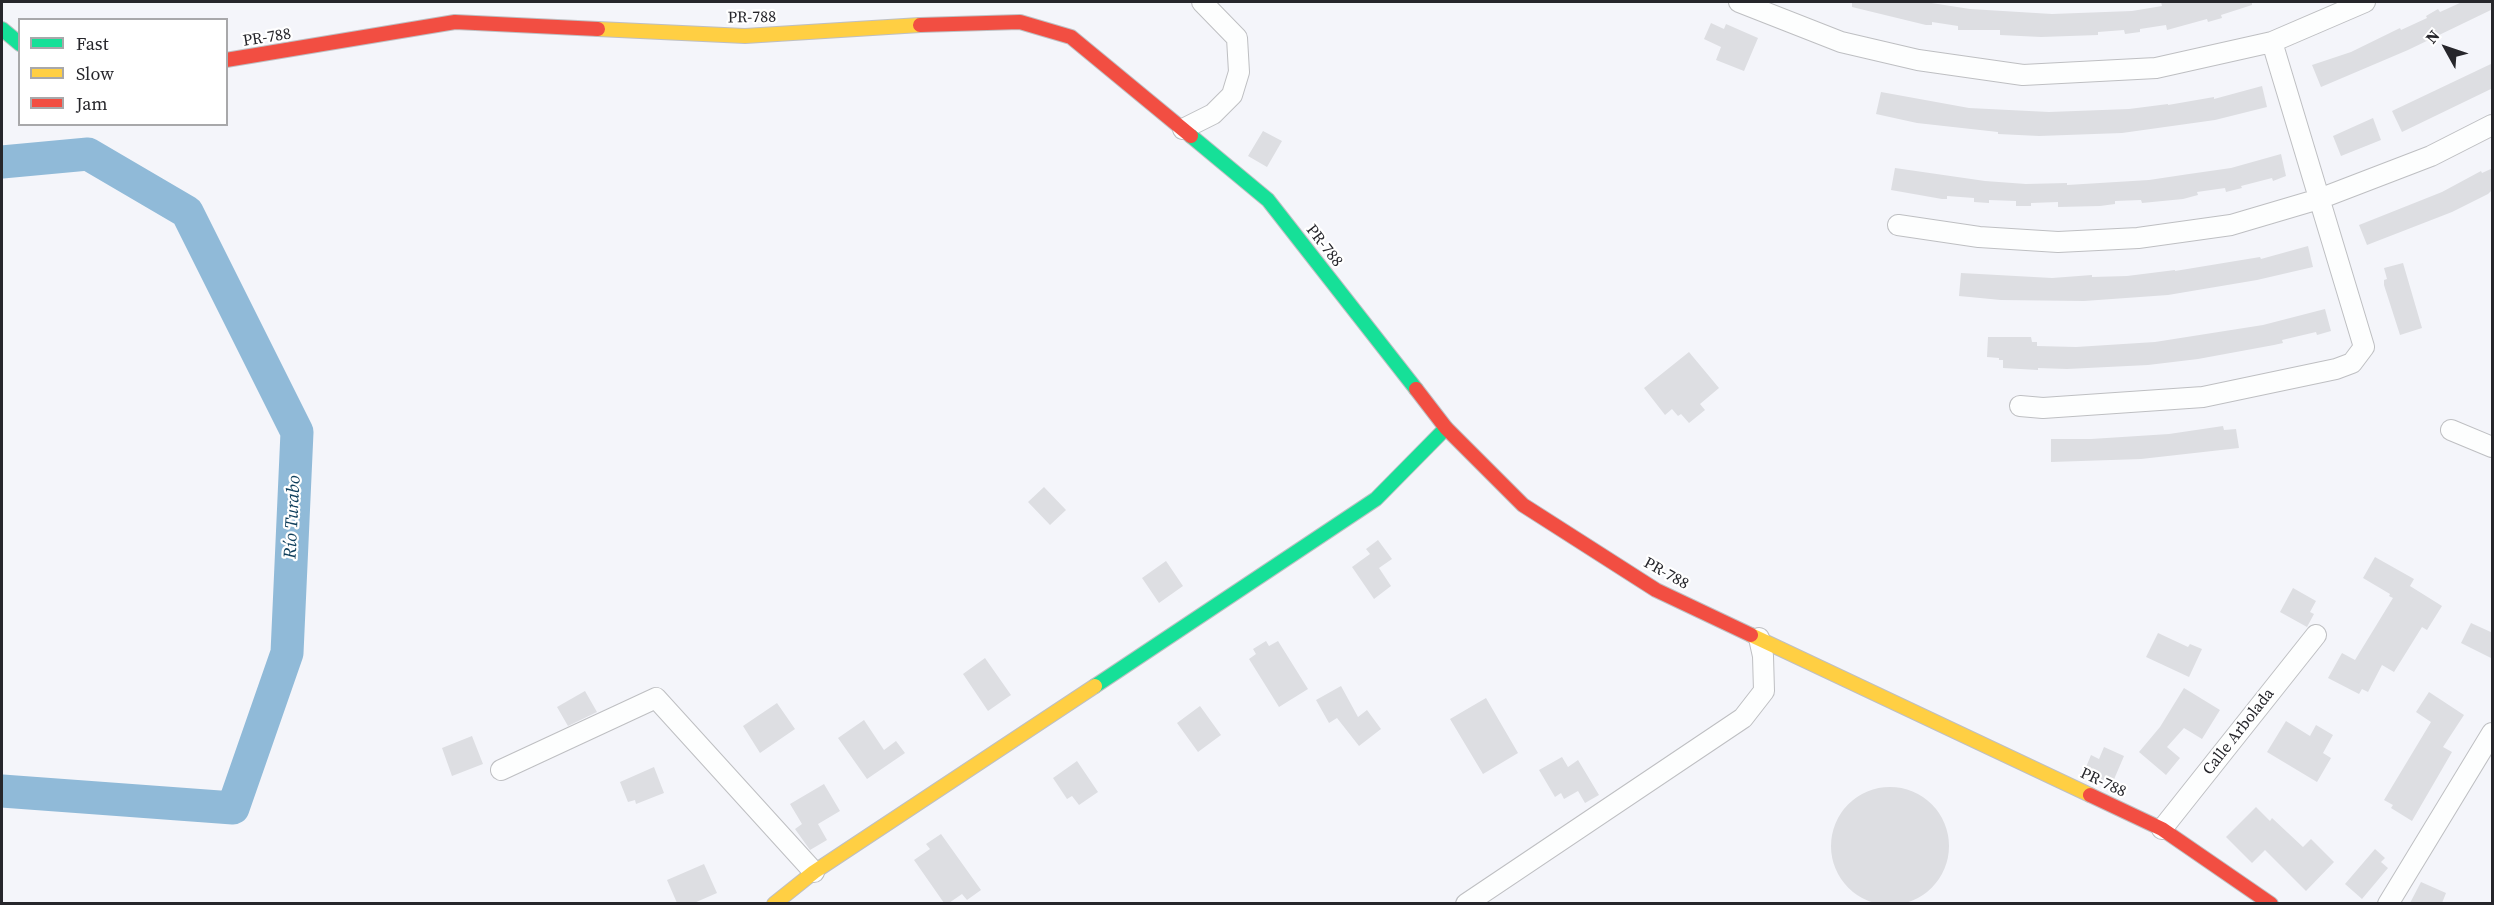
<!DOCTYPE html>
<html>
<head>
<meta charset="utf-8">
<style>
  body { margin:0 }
  #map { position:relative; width:2494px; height:905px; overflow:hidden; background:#f4f5fa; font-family:"Source Serif 4",serif }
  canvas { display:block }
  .frame { position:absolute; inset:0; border:3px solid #26262b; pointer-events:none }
  .legend { position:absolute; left:18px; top:18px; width:210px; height:108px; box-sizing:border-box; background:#fff; border:2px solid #a8a8aa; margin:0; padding:8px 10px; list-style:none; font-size:18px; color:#26262b }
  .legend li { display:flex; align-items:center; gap:12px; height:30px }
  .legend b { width:30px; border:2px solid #a8a8aa }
  .north { position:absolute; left:2416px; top:18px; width:60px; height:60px; -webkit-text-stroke:4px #fff; paint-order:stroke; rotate:310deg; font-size:16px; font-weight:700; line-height:24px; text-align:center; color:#26262b }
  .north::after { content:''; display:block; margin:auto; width:21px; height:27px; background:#26262b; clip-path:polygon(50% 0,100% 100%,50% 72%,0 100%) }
</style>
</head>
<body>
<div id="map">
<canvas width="2494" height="905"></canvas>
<div class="frame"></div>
<ul class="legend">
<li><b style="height:8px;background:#16e098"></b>Fast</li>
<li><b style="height:8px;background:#ffcf43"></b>Slow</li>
<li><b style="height:8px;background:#f24e42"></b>Jam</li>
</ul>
<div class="north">N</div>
</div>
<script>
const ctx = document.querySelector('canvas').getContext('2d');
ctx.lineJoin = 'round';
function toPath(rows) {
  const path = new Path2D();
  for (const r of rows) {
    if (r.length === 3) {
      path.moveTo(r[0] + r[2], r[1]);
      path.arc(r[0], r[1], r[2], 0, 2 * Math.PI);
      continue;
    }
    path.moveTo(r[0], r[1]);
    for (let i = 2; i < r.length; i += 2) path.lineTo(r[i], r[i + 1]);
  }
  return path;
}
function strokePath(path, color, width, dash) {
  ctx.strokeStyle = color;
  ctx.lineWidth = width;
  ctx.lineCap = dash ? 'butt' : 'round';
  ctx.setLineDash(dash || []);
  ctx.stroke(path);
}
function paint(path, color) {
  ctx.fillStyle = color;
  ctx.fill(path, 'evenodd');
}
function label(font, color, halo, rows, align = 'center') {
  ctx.font = font + ' "Source Serif 4",serif';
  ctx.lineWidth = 4.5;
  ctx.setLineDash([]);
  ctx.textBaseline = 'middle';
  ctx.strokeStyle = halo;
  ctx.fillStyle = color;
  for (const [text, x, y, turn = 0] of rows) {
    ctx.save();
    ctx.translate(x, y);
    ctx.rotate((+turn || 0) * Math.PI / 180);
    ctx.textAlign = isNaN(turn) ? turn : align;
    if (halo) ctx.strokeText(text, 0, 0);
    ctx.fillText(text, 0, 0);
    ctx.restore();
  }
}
const river = toPath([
  [2,162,88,154,187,212,297,432,287,653,233,808,2,791]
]);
const building = toPath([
  [1852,2,1925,2,1970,9,2052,14,2132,11,2162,6,2161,2,2252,2,2252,5,2221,15,2222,18,2208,22,2207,19,2167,30,2166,25,2140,29,2140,32,2125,34,2124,30,2098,32,2098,35,2041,37,2000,35,2000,30,1958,30,1958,26,1932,22,1932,25,1926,25,1852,7],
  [2462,2,2493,2,2493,9,2408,50,2321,87,2312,65,2351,52,2400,28,2401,30,2427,18,2426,16,2438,9,2440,12],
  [1711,23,1724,29,1726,24,1758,38,1744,71,1716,60,1721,47,1704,39],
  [2493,63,2493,88,2402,132,2392,111],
  [2262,86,2267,107,2215,120,2122,133,2039,136,1998,134,1998,132,1917,123,1876,114,1881,92,1969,108,2049,112,2129,109,2168,104,2168,105,2214,97,2214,99],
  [2373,118,2381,140,2341,156,2333,136],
  [1263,131,1282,141,1267,167,1248,156],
  [2281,154,2286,176,2273,181,2272,178,2241,186,2242,188,2226,192,2225,188,2197,192,2198,195,2183,199,2142,203,2141,200,2115,201,2115,204,2100,206,2058,207,2058,202,2031,203,2031,206,2016,206,2016,201,1989,200,1989,203,1974,202,1974,198,1947,196,1947,199,1942,199,1891,190,1895,168,1985,181,2026,184,2067,183,2067,185,2149,180,2189,174,2231,168],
  [2493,168,2493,189,2488,194,2452,212,2367,245,2359,225,2442,192,2481,171,2482,173],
  [2308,246,2313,267,2257,280,2168,295,2084,301,2001,300,1959,296,1961,273,2052,278,2092,275,2092,277,2127,276,2175,270,2175,271,2260,257,2261,259],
  [2403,263,2422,328,2400,335,2384,285,2384,280,2387,279,2384,268],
  [2325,309,2331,331,2317,335,2316,332,2282,340,2283,343,2274,345,2198,359,2148,365,2067,369,2038,368,2038,370,2003,368,2003,360,1999,360,1999,358,1987,357,1988,337,2031,337,2032,342,2037,342,2037,346,2076,347,2155,342,2263,325],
  [1689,352,1719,388,1700,404,1705,410,1689,423,1681,414,1678,416,1672,409,1665,415,1644,388],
  [2223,426,2224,430,2236,429,2239,448,2141,459,2051,462,2051,439,2091,439,2169,434],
  [1044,487,1066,510,1050,525,1028,502],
  [1378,540,1392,559,1379,568,1391,586,1374,599,1352,567,1370,554,1366,549],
  [2375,557,2414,579,2410,586,2442,606,2427,630,2422,627,2394,672,2382,665,2368,692,2362,689,2359,694,2328,678,2342,653,2355,660,2393,598,2389,596,2390,594,2363,578],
  [1166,561,1183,586,1159,603,1142,578],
  [2293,588,2316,601,2310,612,2314,614,2307,627,2280,612],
  [2471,623,2493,633,2493,659,2461,643],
  [2158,633,2188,647,2190,644,2202,649,2189,677,2146,657],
  [1266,641,1269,646,1278,641,1308,689,1279,707,1249,659,1256,654,1253,649],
  [985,658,1011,695,988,711,963,674],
  [1341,686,1358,717,1367,710,1381,729,1359,746,1337,718,1329,723,1316,700],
  [2184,688,2220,710,2202,739,2184,728,2167,747,2180,758,2166,775,2139,752,2160,727],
  [585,691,597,712,568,726,557,707],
  [2429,692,2464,715,2443,747,2452,752,2412,821,2391,808,2393,805,2384,800,2431,722,2416,712],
  [1486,698,1518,753,1483,774,1450,719],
  [777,703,795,729,760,753,743,726],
  [1200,706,1221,735,1198,752,1177,723],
  [864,720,884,750,896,741,905,753,867,779,838,738],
  [2286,721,2310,736,2316,725,2333,735,2323,753,2331,758,2317,782,2267,752],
  [472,736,483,764,452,776,442,748],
  [2104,747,2124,756,2112,784,2084,772,2091,755,2099,759],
  [1562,757,1568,767,1578,760,1599,795,1585,803,1578,791,1564,799,1561,793,1555,797,1539,770],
  [1077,761,1098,792,1079,805,1072,796,1067,799,1053,778],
  [654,767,664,793,636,804,635,800,628,802,620,782],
  [824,784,840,811,818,824,827,840,810,850,795,829,802,824,790,804],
  [1890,846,59],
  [2256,807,2270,821,2272,818,2303,847,2311,839,2334,862,2306,891,2265,850,2252,863,2226,837],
  [941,834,981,890,967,900,962,894,949,903,944,903,914,860,930,849,926,844],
  [2375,849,2385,858,2381,862,2388,868,2362,899,2345,884],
  [704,864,717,893,694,903,677,903,667,880],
  [2421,882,2446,893,2442,903,2410,903]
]);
const street = toPath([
  [1739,2,1841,42,1918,60,2023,75,2156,68,2272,42,2365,2],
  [1183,129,1213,114,1232,95,1239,72,1237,38,1202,2],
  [1898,225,1979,237,2058,242,2138,238,2231,225,2319,199,2431,156,2492,125],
  [2020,406,2043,408,2203,397,2336,369,2352,363,2364,347,2272,42],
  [2451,430,2492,447],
  [501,770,656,698,814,872],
  [2162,829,2316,635],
  [1466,904,1743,718,1764,691,1763,656,1759,638],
  [2388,904,2492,733]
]);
const fast = toPath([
  [2,29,20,44],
  [1191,136,1268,200,1416,389],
  [1095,686,1376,499,1446,428]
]);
const slow = toPath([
  [598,29,745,36,920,25],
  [1751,635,2090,795],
  [774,904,814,872,1095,686]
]);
const jam = toPath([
  [920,25,1020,22,1071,37,1191,136],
  [226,60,455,22,598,29],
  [1416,389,1446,428,1523,505,1656,590,1751,635],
  [2090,795,2162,829,2271,904]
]);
const streetNames = [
  ["PR-788",752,18,-1],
  ["PR-788",267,38,-9],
  ["PR-788",1324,246,52],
  ["PR-788",1666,574,29],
  ["Calle Arbolada",2239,732,-52],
  ["PR-788",2103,783,25]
];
const waterNames = [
  ["Río Turabo",293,517,-87]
];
strokePath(river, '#90bad8', 33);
paint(building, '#dddee2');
strokePath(street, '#bebfc2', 22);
strokePath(fast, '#bebfc2', 16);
strokePath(slow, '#bebfc2', 16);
strokePath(jam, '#bebfc2', 16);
strokePath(street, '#fdfefe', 20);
strokePath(fast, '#16e098', 14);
strokePath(slow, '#ffcf43', 14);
strokePath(jam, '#f24e42', 14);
label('16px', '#26262b', '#fff', streetNames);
label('italic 18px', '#0f3f5c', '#fff', waterNames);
</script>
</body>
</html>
